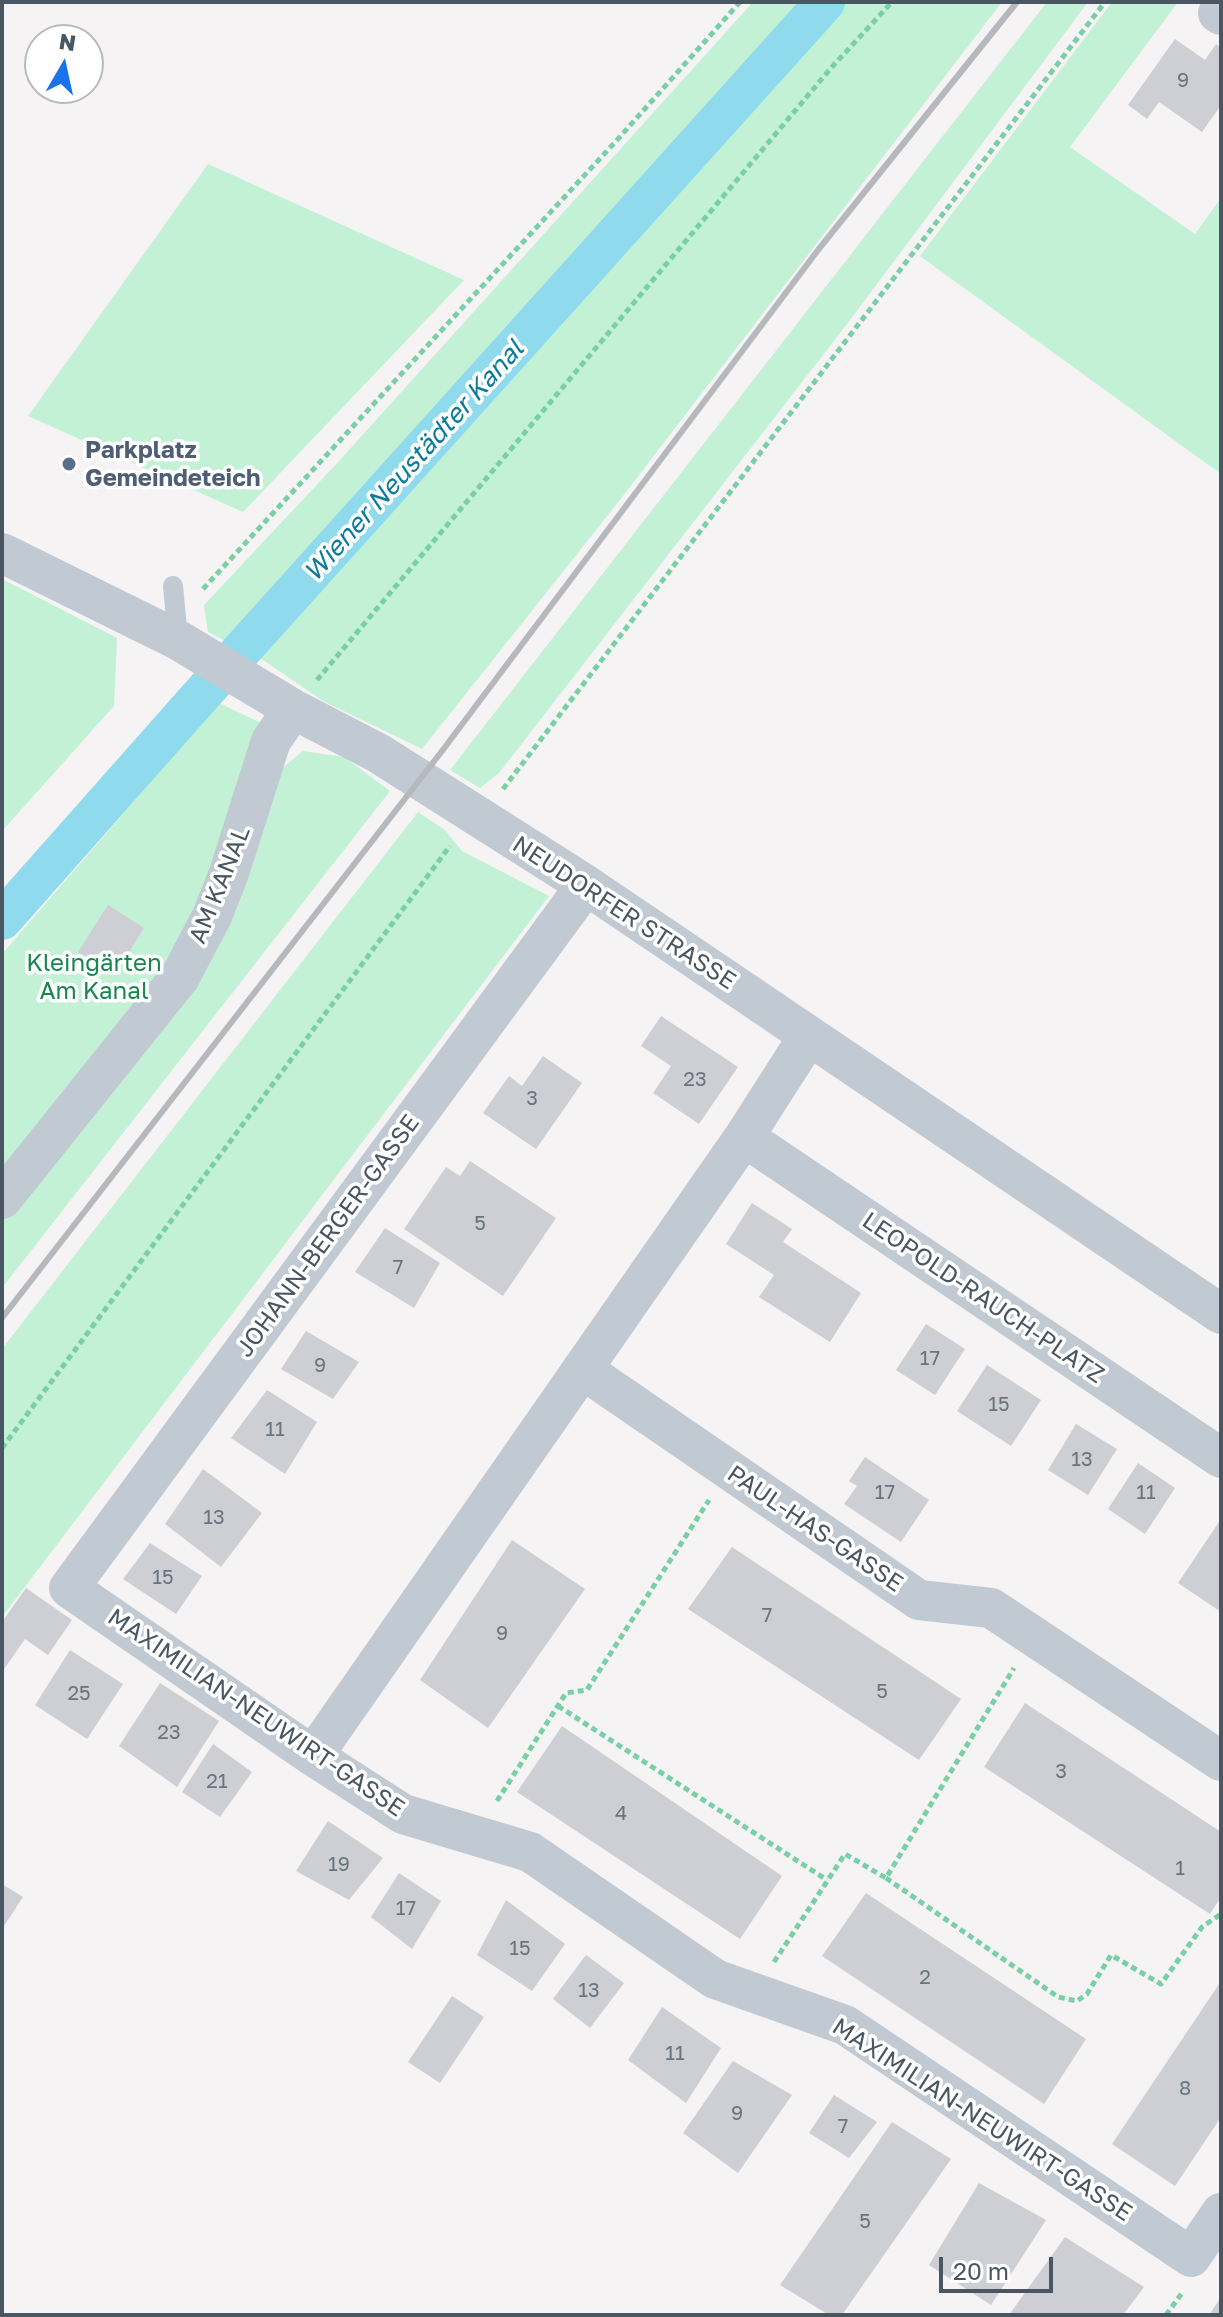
<!DOCTYPE html>
<html>
<head>
<meta charset="utf-8">
<style>
  body { margin:0 }
  #map { position:relative; width:1223px; height:2317px; overflow:hidden; background:#f5f3f3; font-family:"Golos Text",sans-serif }
  canvas { display:block }
  .frame { position:absolute; inset:0; border:4px solid #4a5661; pointer-events:none }
  .north { position:absolute; left:24px; top:24px; width:80px; height:80px; box-sizing:border-box; background:#fff; border:2px solid #b7bbc0; border-radius:50%; rotate:9deg; font-size:22px; font-weight:700; line-height:32px; text-align:center; color:#4a5661 }
  .north::after { content:''; display:block; margin:auto; width:28px; height:36px; background:#1a73e8; clip-path:polygon(50% 0,100% 100%,50% 72%,0 100%) }
  .scale { position:absolute; left:939px; top:2257px; width:114px; height:36px; box-sizing:border-box; border:4px solid #4a5661; border-top:0; padding-left:10px; font-size:24px; line-height:28px; white-space:nowrap; color:#4a5661; -webkit-text-stroke:6px #fff; paint-order:stroke }
</style>
</head>
<body>
<div id="map">
<canvas width="1223" height="2317"></canvas>
<div class="frame"></div>
<div class="north">N</div>
<div class="scale">20 m</div>
</div>
<script>
const ctx = document.querySelector('canvas').getContext('2d');
ctx.lineJoin = 'round';
function paint(path, color) {
  ctx.fillStyle = color;
  ctx.fill(path, 'evenodd');
}
function toPath(rows) {
  const path = new Path2D();
  for (const r of rows) {
    path.moveTo(r[0], r[1]);
    for (let i = 2; i < r.length; i += 2) path.lineTo(r[i], r[i + 1]);
  }
  return path;
}
function strokePath(path, color, width, dash) {
  ctx.strokeStyle = color;
  ctx.lineWidth = width;
  ctx.lineCap = dash ? 'butt' : 'round';
  ctx.setLineDash(dash || []);
  ctx.stroke(path);
}
function label(font, color, halo, rows, align = 'center') {
  ctx.font = font + ' "Golos Text",sans-serif';
  ctx.lineWidth = 7;
  ctx.setLineDash([]);
  ctx.textBaseline = 'middle';
  ctx.strokeStyle = halo;
  ctx.fillStyle = color;
  for (const [text, x, y, turn = 0] of rows) {
    ctx.save();
    ctx.translate(x, y);
    ctx.rotate((+turn || 0) * Math.PI / 180);
    ctx.textAlign = isNaN(turn) ? turn : align;
    if (halo) ctx.strokeText(text, 0, 0);
    ctx.fillText(text, 0, 0);
    ctx.restore();
  }
}
const green = toPath([
  [753,2,1002,2,616,505,422,749,323,701,263,660,208,632,204,605,340,460],
  [1047,2,1088,2,847,324,499,773,480,788,450,770],
  [1112,2,1178,2,1070,147,1195,234,1221,198,1221,474,920,256],
  [208,164,464,280,243,512,28,416],
  [2,579,117,638,114,706,2,831],
  [219,703,261,723,274,775,303,751,344,757,390,791,2,1288,2,954],
  [418,812,445,830,462,851,549,896,2,1617,2,1349]
]);
const canal = toPath([
  [2,920,195,702,825,2]
]);
const building = toPath([
  [1175,39,1205,60,1216,44,1221,48,1221,109,1219,108,1202,132,1159,102,1147,119,1128,105],
  [108,905,144,928,115,974,78,952],
  [661,1016,738,1067,699,1124,653,1093,671,1066,641,1046],
  [543,1056,582,1083,536,1149,483,1113,509,1076,522,1086],
  [470,1161,556,1218,503,1296,404,1229,446,1167,460,1176],
  [752,1203,792,1229,783,1242,861,1293,830,1342,759,1297,774,1275,726,1244],
  [385,1228,440,1263,414,1308,355,1272],
  [926,1324,965,1349,935,1395,896,1370],
  [306,1331,359,1362,333,1399,281,1369],
  [987,1365,1041,1400,1011,1446,957,1411],
  [267,1390,317,1422,285,1474,231,1438],
  [1076,1424,1117,1449,1088,1495,1048,1470],
  [865,1457,929,1500,901,1542,844,1504,857,1486,849,1481],
  [1138,1463,1175,1488,1145,1534,1108,1509],
  [203,1469,262,1513,221,1567,165,1524],
  [1221,1519,1221,1606,1218,1610,1178,1583],
  [512,1540,585,1589,488,1728,420,1680],
  [150,1543,202,1576,176,1614,123,1579],
  [732,1547,961,1699,919,1760,688,1609],
  [26,1588,72,1620,48,1655,25,1639,2,1672,2,1622],
  [70,1650,123,1684,87,1739,35,1705],
  [160,1683,219,1721,177,1787,119,1746],
  [1025,1703,1221,1832,1221,1897,1210,1914,984,1767],
  [562,1726,782,1876,740,1939,517,1792],
  [213,1744,252,1772,220,1817,182,1792],
  [328,1821,383,1858,349,1900,296,1871],
  [399,1873,441,1901,412,1949,371,1917],
  [2,1884,23,1897,2,1929],
  [866,1893,1086,2039,1044,2104,822,1956],
  [506,1900,565,1944,532,1991,477,1955],
  [586,1955,624,1983,590,2028,553,1999],
  [1221,1981,1221,2117,1175,2186,1112,2144],
  [452,1996,484,2017,440,2083,408,2062],
  [662,2007,721,2048,686,2103,628,2060],
  [733,2061,792,2095,738,2173,683,2133],
  [834,2095,877,2122,849,2158,809,2133],
  [892,2122,951,2159,842,2315,829,2315,780,2285],
  [979,2183,1046,2220,991,2305,929,2265],
  [1065,2237,1144,2287,1123,2315,1009,2315],
  [1221,2297,1221,2315,1209,2315]
]);
const path = toPath([
  [203,589,618,139,740,2],
  [317,680,831,68,892,2],
  [503,789,1105,2],
  [2,1448,450,846],
  [558,1706,827,1880],
  [497,1801,566,1693,587,1690,709,1500],
  [886,1878,1058,1997,1077,2001,1087,1994,1111,1955,1161,1984,1202,1927,1221,1914],
  [774,1962,845,1854,886,1878,1014,1668],
  [1166,2315,1182,2293]
]);
const service = toPath([
  [173,586,178,640]
]);
const minor = toPath([
  [1218,13,1221,15],
  [2,553,178,640,293,709,378,753,586,885,1221,1314],
  [586,885,69,1588,313,1756,403,1814,530,1852,715,1979,845,2025,1191,2257,1221,2213],
  [744,1137,1221,1458],
  [2,1199,180,977,212,916,229,873,271,741,293,709],
  [582,1369,919,1600,991,1608,1221,1761],
  [313,1756,744,1137,808,1037]
]);
const rail = toPath([
  [2,1318,442,751,818,250,1017,2]
]);
const markers = [
  [69,464,8,"#5c6f8a"]
];
const numberNames = [
  ["9",1183,81],
  ["23",695,1080],
  ["3",532,1099],
  ["5",480,1224],
  ["7",398,1268],
  ["17",930,1359],
  ["9",320,1366],
  ["15",999,1405],
  ["11",275,1430],
  ["13",1082,1460],
  ["17",885,1493],
  ["11",1146,1493],
  ["13",214,1518],
  ["15",163,1578],
  ["7",767,1616],
  ["9",502,1634],
  ["5",882,1692],
  ["25",79,1694],
  ["23",169,1733],
  ["3",1061,1772],
  ["21",217,1782],
  ["4",621,1814],
  ["19",339,1865],
  ["1",1180,1869],
  ["17",406,1909],
  ["15",520,1949],
  ["2",925,1978],
  ["13",589,1991],
  ["11",675,2054],
  ["8",1185,2089],
  ["9",737,2114],
  ["7",843,2127],
  ["5",865,2222]
];
const serviceNames = [
  ["Parkplatz",85,450],
  ["Gemeindeteich",85,478]
];
const streetNames = [
  ["AM KANAL",220,885,-68],
  ["NEUDORFER STRASSE",624,913,33],
  ["JOHANN-BERGER-GASSE",328,1236,-54],
  ["LEOPOLD-RAUCH-PLATZ",983,1298,34],
  ["PAUL-HAS-GASSE",815,1529,34],
  ["MAXIMILIAN-NEUWIRT-GASSE",256,1713,34],
  ["MAXIMILIAN-NEUWIRT-GASSE",982,2120,33]
];
const parkNames = [
  ["Kleingärten",94,963],
  ["Am Kanal",94,991]
];
const waterNames = [
  ["Wiener Neustädter Kanal",414,461,-48]
];
paint(green, '#c3f1d5');
strokePath(canal, '#90daee', 40);
paint(building, '#cdcfd5');
strokePath(path, '#7ad0a6', 5, [6, 4]);
strokePath(service, '#c1cad2', 20);
strokePath(minor, '#c1cad2', 40);
strokePath(rail, '#b5b8bd', 6);
for (const [x, y, r, color] of markers) {
  const dot = new Path2D();
  dot.arc(x, y, r, 0, 2 * Math.PI);
  ctx.fillStyle = color;
  ctx.fill(dot);
  strokePath(dot, '#fff', 3);
}
label('20px', '#6b747e', null, numberNames);
label('bold 24px', '#4e5e75', '#fff', serviceNames, 'left');
label('24px', '#4a5661', '#fff', streetNames);
label('24px', '#17864f', '#fff', parkNames);
label('italic 26px', '#0c7c9b', '#fff', waterNames);
</script>
</body>
</html>
